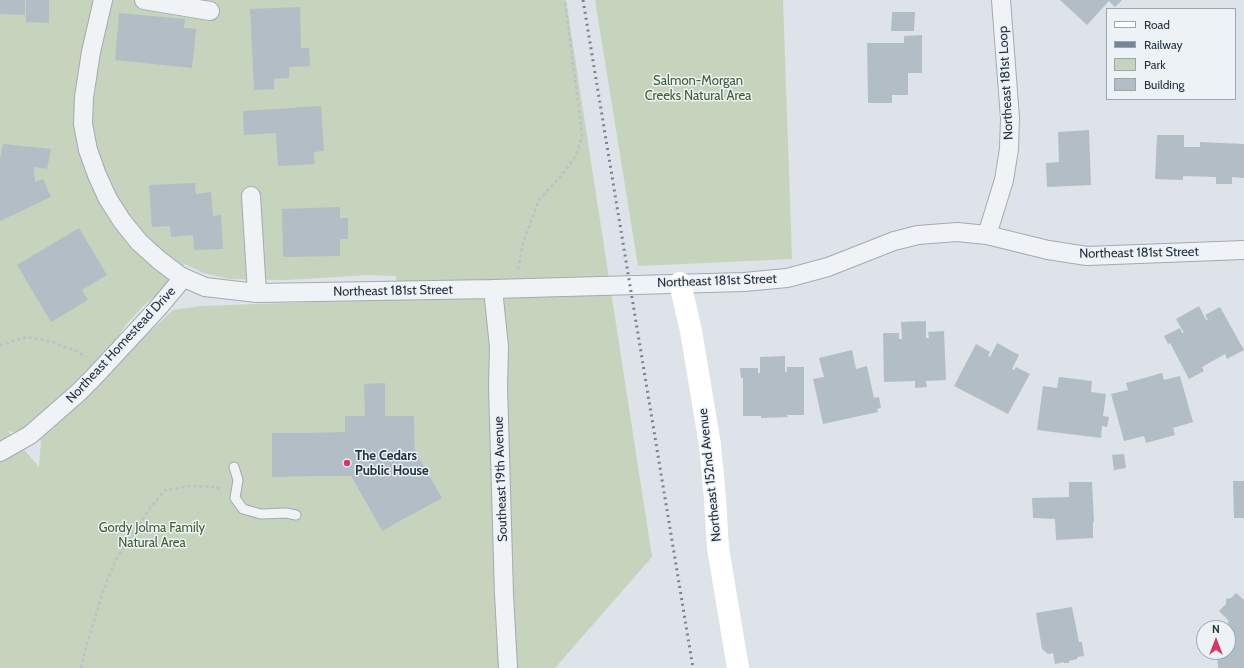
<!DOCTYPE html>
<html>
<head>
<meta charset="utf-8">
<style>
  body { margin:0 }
  #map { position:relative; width:1244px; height:668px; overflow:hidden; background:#dde3e8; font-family:Cabin,sans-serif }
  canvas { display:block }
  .legend { position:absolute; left:1106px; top:8px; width:130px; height:92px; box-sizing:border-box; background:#ecf2f6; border:1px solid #9ca6ad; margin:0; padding:5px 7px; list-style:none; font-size:12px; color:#253340 }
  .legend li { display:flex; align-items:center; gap:8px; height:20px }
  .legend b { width:20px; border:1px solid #9ca6ad }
  .north { position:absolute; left:1196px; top:620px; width:40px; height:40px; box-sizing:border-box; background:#ecf2f6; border:1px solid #9ca6ad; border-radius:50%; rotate:0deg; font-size:11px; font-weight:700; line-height:16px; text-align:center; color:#253340 }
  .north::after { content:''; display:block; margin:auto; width:14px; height:18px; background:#dc3367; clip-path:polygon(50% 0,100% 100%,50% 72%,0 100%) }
</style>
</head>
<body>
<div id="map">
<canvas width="1244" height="668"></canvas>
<ul class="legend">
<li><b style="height:5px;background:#fff"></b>Road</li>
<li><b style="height:5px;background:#758594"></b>Railway</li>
<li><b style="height:11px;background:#c6d3bd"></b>Park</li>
<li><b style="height:11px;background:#b3bdc6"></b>Building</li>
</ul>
<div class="north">N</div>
</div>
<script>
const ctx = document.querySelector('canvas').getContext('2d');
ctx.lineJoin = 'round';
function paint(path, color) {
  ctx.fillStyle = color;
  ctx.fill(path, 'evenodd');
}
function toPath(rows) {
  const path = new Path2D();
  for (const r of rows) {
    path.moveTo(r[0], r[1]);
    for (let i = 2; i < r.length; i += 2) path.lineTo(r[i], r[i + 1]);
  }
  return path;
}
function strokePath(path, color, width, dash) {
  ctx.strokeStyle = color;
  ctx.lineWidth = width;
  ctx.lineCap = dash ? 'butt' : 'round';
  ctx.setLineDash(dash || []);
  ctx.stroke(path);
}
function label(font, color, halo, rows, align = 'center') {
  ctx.font = font + ' Cabin,sans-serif';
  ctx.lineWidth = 3;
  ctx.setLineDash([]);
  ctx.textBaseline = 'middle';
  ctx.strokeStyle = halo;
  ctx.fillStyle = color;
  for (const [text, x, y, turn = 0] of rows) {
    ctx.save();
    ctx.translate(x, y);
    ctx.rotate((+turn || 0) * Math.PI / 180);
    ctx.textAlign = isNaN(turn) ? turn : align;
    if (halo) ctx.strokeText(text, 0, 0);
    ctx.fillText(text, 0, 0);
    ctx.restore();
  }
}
const green = toPath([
  [0,0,566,0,652,557,555,668,0,668],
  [185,264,203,273,230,279,287,280,368,275,396,276,397,299,202,306,173,310,129,351,116,340,125,326,143,306,158,294],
  [345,416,414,416,415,451,441,498,382,531,351,476,272,477,272,433,345,432],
  [8,431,30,435,41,441,39,467],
  [595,0,783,0,792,259,638,266]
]);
const building = toPath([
  [0,0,25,0,25,15,0,14],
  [26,0,49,0,49,23,26,22],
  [1060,0,1122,0,1115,7,1109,1,1087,25],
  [300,7,301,48,309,48,310,66,289,67,289,78,274,79,274,89,254,90,250,9],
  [892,12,915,12,914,31,891,31],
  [119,13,185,19,184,28,196,29,192,68,115,60],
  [922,35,922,73,908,73,908,95,892,95,892,103,868,103,867,43,904,43,904,36],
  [321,106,324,151,314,152,315,164,278,166,276,133,244,135,243,111],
  [1089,130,1091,185,1047,187,1046,163,1059,162,1058,132],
  [1157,135,1184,135,1184,147,1200,147,1200,142,1244,144,1244,178,1232,177,1232,184,1216,184,1216,177,1183,176,1183,180,1155,179],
  [3,144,51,149,47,169,34,167,35,182,43,179,51,197,0,221,0,158],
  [195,183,196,194,211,192,213,216,221,215,223,249,194,250,193,235,171,237,170,226,152,227,149,185],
  [340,207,340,218,348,218,348,239,340,239,340,256,283,257,282,209],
  [79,228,107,275,82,290,88,300,51,322,17,265],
  [1199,306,1206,320,1208,320,1205,315,1220,307,1244,350,1227,359,1225,354,1202,367,1204,371,1189,379,1170,343,1168,344,1164,336,1180,328,1182,333,1184,333,1176,319],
  [926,321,926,338,929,338,928,332,944,331,946,380,926,381,927,387,915,388,915,381,884,382,883,333,899,333,899,339,902,339,901,322],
  [997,343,1019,355,1012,369,1014,370,1016,367,1030,374,1008,414,954,386,976,344,990,352,988,356,990,357],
  [852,350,856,369,867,366,874,398,879,397,881,408,877,409,878,412,823,424,813,379,824,377,819,358],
  [785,356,785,372,787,372,787,367,804,367,804,415,787,415,788,417,761,418,761,416,743,416,743,378,741,378,740,368,758,368,758,373,760,373,760,357],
  [1162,373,1164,380,1180,376,1193,422,1173,428,1175,435,1146,443,1144,436,1124,441,1111,394,1128,390,1126,383],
  [1059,377,1092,381,1091,392,1106,394,1103,416,1109,417,1107,427,1102,426,1101,438,1037,430,1043,386,1057,388],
  [385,383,385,416,414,416,415,451,442,498,382,531,351,476,272,477,272,433,345,432,345,416,365,416,364,384],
  [1124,454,1126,468,1114,470,1112,455],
  [1233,481,1244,481,1244,518,1234,518],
  [1069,482,1092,482,1094,521,1093,522,1093,538,1056,540,1055,519,1033,518,1032,498,1069,497],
  [1236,593,1244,600,1244,668,1218,668,1217,655,1224,655,1224,652,1228,652,1228,628,1226,628,1229,624,1227,623,1229,621,1219,611,1226,604,1226,599,1231,598],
  [1072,607,1079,642,1082,642,1084,656,1077,657,1077,659,1069,661,1069,663,1064,663,1064,662,1055,664,1053,653,1048,654,1042,649,1036,613]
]);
const path = toPath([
  [518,269,523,243,539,200,561,176,569,166,576,155,580,144,582,135,565,0],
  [0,345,27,337,53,342,76,351,86,357],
  [81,668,86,647,104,589,116,559,150,508,165,490,189,486,214,487,223,489]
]);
const lane = toPath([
  [234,467,238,480,235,498,243,509,261,514,286,513,296,515]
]);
const street = toPath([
  [103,0,91,52,84,97,83,124,88,150,97,175,108,199,122,221,139,242,159,260,180,276,205,287,257,293,493,289,744,282,787,278,828,267,894,241,918,235,957,232,987,235,1048,250,1087,256,1244,250],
  [144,0,210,11],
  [251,196,257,293],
  [987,235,1004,180,1009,149,1010,118,1001,0],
  [493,289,499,347,498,386,504,594,508,668],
  [0,452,30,435,78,393,94,377,158,308,183,278]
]);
const secondary = toPath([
  [680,283,691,331,710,445,715,499,718,548,738,668]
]);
const rail = toPath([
  [583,0,693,668]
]);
const markers = [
  [347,463,4,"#dc3367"]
];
const parkNames = [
  ["Salmon-Morgan",698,81],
  ["Creeks Natural Area",698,96],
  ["Gordy Jolma Family",152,528],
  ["Natural Area",152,543]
];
const streetNames = [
  ["Northeast 181st Loop",1006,83,-93],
  ["Northeast 181st Street",1139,253,-1],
  ["Northeast 181st Street",717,281,-2],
  ["Northeast 181st Street",393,291,-1],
  ["Northeast Homestead Drive",121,345,-47],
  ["Northeast 152nd Avenue",710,475,-96],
  ["Southeast 19th Avenue",501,479,-92]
];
const poiNames = [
  ["The Cedars",355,456],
  ["Public House",355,471]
];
paint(green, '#c6d3bd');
paint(building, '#b3bdc6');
strokePath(lane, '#a2abb2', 11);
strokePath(street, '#a2abb2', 20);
strokePath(path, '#bbc1c7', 2.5, [3, 3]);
strokePath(lane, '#f0f3f6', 9);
strokePath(street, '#f0f3f6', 18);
strokePath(secondary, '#fff', 22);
strokePath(rail, '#758594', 3, [2, 4]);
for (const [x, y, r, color] of markers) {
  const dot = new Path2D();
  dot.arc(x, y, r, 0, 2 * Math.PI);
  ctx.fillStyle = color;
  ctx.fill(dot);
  strokePath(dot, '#ecf2f6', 1.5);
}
label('13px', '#405e30', '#ecf2f6', parkNames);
label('13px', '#253340', '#ecf2f6', streetNames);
label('bold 13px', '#253340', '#ecf2f6', poiNames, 'left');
</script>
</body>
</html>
